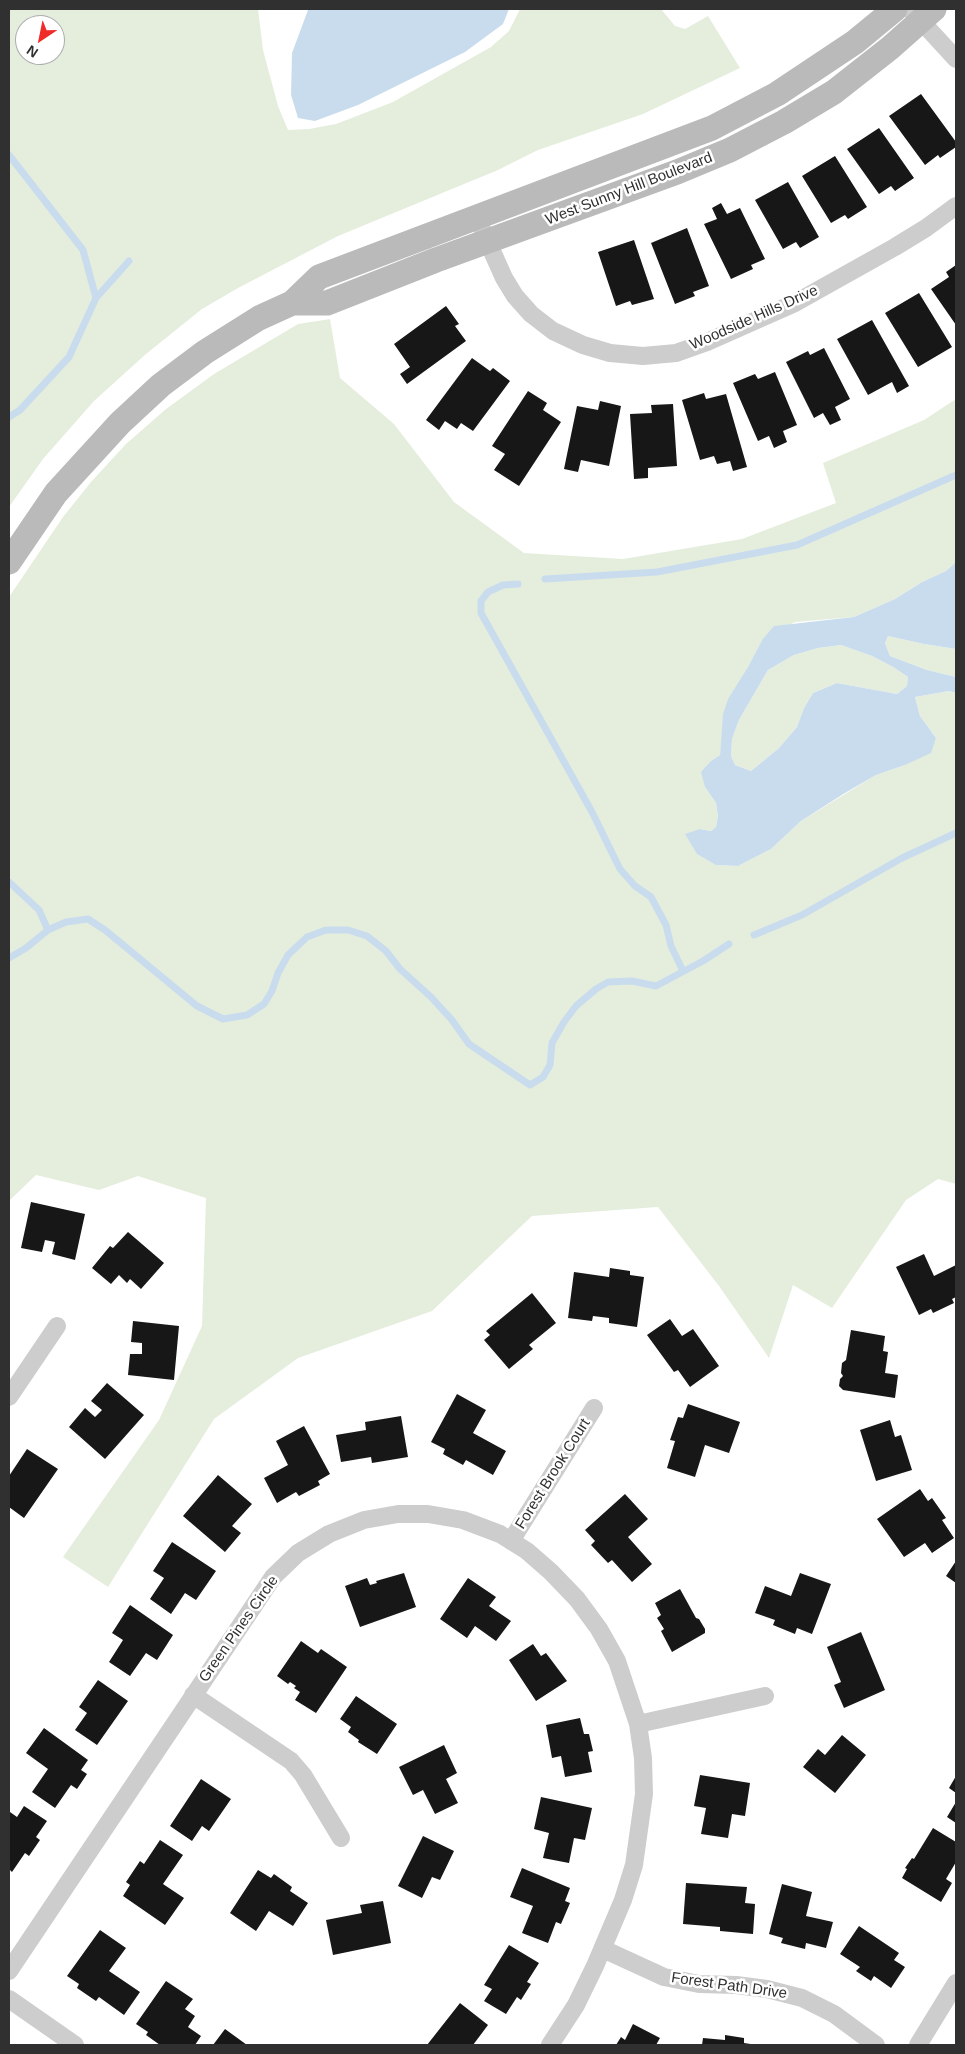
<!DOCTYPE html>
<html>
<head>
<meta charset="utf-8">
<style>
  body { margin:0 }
  #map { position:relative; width:965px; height:2054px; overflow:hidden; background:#fff; font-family:Helvetica,sans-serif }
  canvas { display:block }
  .frame { position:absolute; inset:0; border:10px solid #303030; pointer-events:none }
  .north { position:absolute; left:15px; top:15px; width:50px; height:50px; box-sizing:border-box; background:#fff; border:1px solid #acacac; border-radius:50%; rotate:214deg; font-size:14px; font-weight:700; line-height:20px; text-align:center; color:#303030 }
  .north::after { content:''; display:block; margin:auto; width:18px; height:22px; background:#ef2c2a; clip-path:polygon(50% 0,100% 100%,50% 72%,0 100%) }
</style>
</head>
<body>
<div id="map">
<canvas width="965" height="2054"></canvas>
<div class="frame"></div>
<div class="north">N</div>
</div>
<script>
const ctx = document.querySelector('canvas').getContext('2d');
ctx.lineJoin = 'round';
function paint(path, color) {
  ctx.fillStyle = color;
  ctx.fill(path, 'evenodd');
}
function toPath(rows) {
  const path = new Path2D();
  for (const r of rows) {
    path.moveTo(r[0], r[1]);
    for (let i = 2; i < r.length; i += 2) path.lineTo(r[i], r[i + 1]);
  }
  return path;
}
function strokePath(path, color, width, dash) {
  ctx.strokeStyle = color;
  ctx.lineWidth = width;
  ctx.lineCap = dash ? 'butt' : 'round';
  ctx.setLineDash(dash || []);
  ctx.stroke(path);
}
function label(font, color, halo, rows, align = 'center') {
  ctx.font = font + ' Helvetica,sans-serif';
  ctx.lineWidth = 5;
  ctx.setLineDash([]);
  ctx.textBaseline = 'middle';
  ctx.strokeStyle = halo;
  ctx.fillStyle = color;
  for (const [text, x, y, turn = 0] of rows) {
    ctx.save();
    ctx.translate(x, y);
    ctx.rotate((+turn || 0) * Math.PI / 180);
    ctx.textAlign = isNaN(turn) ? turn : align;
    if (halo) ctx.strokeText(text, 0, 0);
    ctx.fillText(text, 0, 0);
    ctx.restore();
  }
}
const green = toPath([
  [9,9,258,9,263,50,278,106,288,130,309,129,336,124,393,102,491,47,509,31,520,9,661,9,675,26,685,29,708,16,740,68,643,114,538,150,498,170,338,236,238,288,202,309,146,354,94,401,43,459,9,507],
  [25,25,55,25,55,55,25,55],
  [330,319,340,378,394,424,454,502,524,553,623,559,742,539,836,503,823,463,924,420,956,399,956,562,946,571,922,582,895,599,854,617,795,622,762,640,748,667,722,738,720,755,711,761,705,787,716,803,718,816,716,827,711,831,700,829,716,865,738,866,771,849,801,821,876,775,905,765,936,738,920,716,915,697,949,691,956,693,956,1184,938,1179,906,1200,832,1308,793,1285,769,1358,719,1286,658,1207,532,1216,432,1311,298,1358,214,1419,108,1587,63,1557,159,1420,202,1326,206,1198,138,1176,99,1190,36,1175,9,1201,9,597,63,517,91,482,126,444,166,409,214,374,298,324],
  [888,636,924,644,956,649,956,677,927,670,890,656,885,643],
  [841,645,872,656,893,667,908,677,907,686,897,694,837,683,813,693,804,708,797,727,779,748,751,771,735,765,731,756,732,739,739,720,768,670,794,655,818,648]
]);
const water = toPath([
  [310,9,509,9,503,24,465,52,358,105,315,121,298,118,291,95,292,53,308,10],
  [956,562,956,649,924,644,888,636,885,643,890,656,927,670,956,677,956,693,949,691,915,697,920,716,936,738,931,753,905,765,876,775,845,793,801,821,771,849,738,866,716,865,697,854,685,834,700,829,711,831,716,827,718,816,716,803,705,787,701,772,711,761,720,755,723,714,728,699,748,667,762,640,774,626,854,617,895,599,922,582,946,571],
  [841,645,872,656,893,667,908,677,907,686,897,694,837,683,813,693,804,708,797,727,779,748,751,771,735,765,731,756,732,739,739,720,768,670,794,655,818,648]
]);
const stream = toPath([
  [9,155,83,250,96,298,69,357,20,410,9,417],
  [96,298,129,261],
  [545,579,657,572,797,545,956,475],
  [518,584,503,585,488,592,481,601,481,613,592,812,620,869,635,886,651,897,666,925,671,946,683,971],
  [9,882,39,910,48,930],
  [754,935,802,915,902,858,956,833],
  [9,958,26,948,48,930,66,922,88,919,105,930,197,1006,223,1019,247,1015,264,1004,272,991,278,973,288,955,307,937,326,930,348,930,367,936,386,951,400,969,431,997,452,1020,469,1044,530,1085,543,1077,550,1065,552,1043,564,1022,576,1006,596,989,608,982,632,981,656,986,703,961,729,944]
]);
const building = toPath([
  [921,94,956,142,956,147,940,158,938,155,925,165,889,116],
  [879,128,914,178,895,191,891,186,879,194,847,149],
  [835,156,867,207,848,219,845,215,831,223,802,176],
  [788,182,819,237,800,248,796,242,783,249,755,200],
  [721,203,727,214,740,208,765,259,751,265,753,269,731,279,704,224,717,219,712,208],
  [687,228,709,286,693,292,695,296,675,304,651,243],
  [634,240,654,299,632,305,630,301,616,306,598,252],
  [956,265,956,325,931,289,949,277,946,272],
  [919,293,952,347,918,367,885,313],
  [446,306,459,324,455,326,466,341,407,384,400,374,410,367,394,344],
  [872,320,909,386,897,393,892,382,868,395,837,339],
  [824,348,850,399,835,407,841,420,830,425,823,413,814,418,786,362,808,351,810,355],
  [472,358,490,371,493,368,510,381,473,431,461,423,457,429,445,421,439,430,426,420],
  [775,372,797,425,783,431,787,442,774,448,769,436,758,441,733,383,755,374,758,379],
  [528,391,547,403,543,410,561,422,519,486,494,470,505,454,492,446],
  [704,393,706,399,726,394,747,467,733,471,730,461,717,464,714,456,700,460,682,400],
  [600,401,621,406,609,466,581,460,578,472,564,469,577,406,598,410],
  [673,404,677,466,648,468,648,478,634,479,630,414,652,413,651,405],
  [31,1202,85,1214,75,1260,52,1254,55,1242,45,1240,42,1252,21,1248],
  [128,1232,164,1263,141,1289,130,1279,127,1283,119,1275,111,1284,92,1268,110,1246,113,1248],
  [924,1254,934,1276,956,1265,956,1297,952,1299,954,1303,933,1313,931,1309,919,1315,896,1267],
  [610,1268,630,1271,630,1275,644,1277,637,1327,609,1323,609,1318,593,1316,592,1321,568,1318,574,1272,609,1277],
  [532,1293,556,1323,529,1345,533,1349,509,1369,484,1340,490,1335,486,1331],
  [670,1319,682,1336,693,1329,719,1366,690,1387,678,1370,674,1372,647,1335],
  [133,1321,179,1326,174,1380,128,1375,130,1354,142,1354,142,1343,131,1342],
  [851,1330,885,1336,883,1351,888,1352,885,1373,898,1375,895,1398,843,1390,839,1386,840,1379,843,1376,841,1373,842,1363,846,1360],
  [107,1383,144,1415,105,1459,69,1427,85,1408,95,1417,102,1410,91,1401],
  [457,1394,486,1410,473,1433,506,1451,493,1475,466,1460,463,1465,443,1454,445,1449,431,1442],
  [688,1404,740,1422,729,1453,705,1445,695,1477,667,1468,675,1441,670,1440,678,1417,683,1418],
  [401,1416,408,1457,372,1463,371,1457,341,1462,336,1435,366,1430,365,1422],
  [890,1420,895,1437,901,1435,912,1470,876,1481,860,1430],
  [304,1426,330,1474,318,1481,320,1485,299,1496,296,1492,277,1503,264,1478,288,1465,276,1441],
  [27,1449,58,1469,24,1518,9,1507,9,1476],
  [218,1475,252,1504,232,1526,241,1533,225,1552,183,1516],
  [920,1489,928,1501,932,1498,946,1518,942,1520,954,1538,932,1553,925,1543,904,1557,877,1519],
  [625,1494,648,1519,628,1537,652,1564,632,1582,612,1560,608,1563,591,1545,595,1541,585,1530],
  [172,1542,216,1571,196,1600,185,1593,171,1614,150,1599,164,1578,153,1571],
  [956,1561,956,1583,946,1576],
  [404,1573,416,1607,360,1627,345,1586,367,1578,370,1585,377,1583,376,1581],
  [800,1573,831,1584,812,1634,797,1628,795,1634,773,1625,775,1620,755,1613,765,1586,791,1596],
  [468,1578,496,1597,489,1606,511,1621,496,1641,475,1626,467,1638,440,1619],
  [680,1589,696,1618,699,1619,705,1629,705,1633,672,1652,661,1631,664,1629,657,1618,661,1615,655,1603],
  [130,1605,173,1635,157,1660,146,1653,130,1676,109,1662,123,1640,112,1633],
  [861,1632,885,1690,844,1708,834,1685,841,1682,827,1647],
  [301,1641,318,1653,321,1649,347,1667,316,1713,295,1700,300,1692,294,1688,296,1686,290,1682,288,1684,277,1676],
  [533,1644,541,1656,546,1653,567,1681,536,1701,509,1660],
  [98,1680,128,1701,97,1745,75,1730,87,1713,79,1707],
  [356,1696,397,1724,377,1754,358,1742,359,1740,348,1732,351,1727,340,1719],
  [580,1718,584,1734,589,1734,593,1751,588,1752,592,1772,565,1777,561,1756,552,1758,546,1725],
  [44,1728,88,1760,81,1770,87,1774,77,1789,71,1785,55,1808,32,1792,48,1769,26,1753],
  [842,1735,866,1755,835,1793,803,1767,818,1749,825,1755],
  [444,1745,457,1773,446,1779,458,1803,435,1814,423,1790,413,1795,399,1767],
  [700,1775,750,1783,745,1816,732,1814,728,1838,701,1834,706,1808,694,1806],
  [956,1776,956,1793,949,1788],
  [201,1779,231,1799,209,1831,202,1826,192,1841,170,1826],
  [541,1797,592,1808,585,1840,574,1838,569,1863,543,1858,549,1833,534,1829],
  [956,1802,956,1823,947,1817],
  [24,1806,47,1821,36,1837,40,1840,29,1856,25,1853,12,1872,9,1869,9,1814,10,1812,17,1817],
  [933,1828,956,1842,956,1862,946,1879,952,1883,941,1902,902,1878,907,1869,905,1868,912,1858,914,1859],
  [423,1836,454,1851,440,1880,432,1877,422,1898,398,1886],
  [160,1840,183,1855,163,1884,184,1898,165,1925,123,1896,130,1885,126,1882,140,1861,144,1864],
  [522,1868,570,1888,565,1901,570,1903,561,1924,556,1922,548,1943,522,1933,533,1906,510,1897],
  [258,1870,271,1878,274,1874,292,1887,290,1891,308,1903,293,1926,269,1911,256,1931,230,1913],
  [686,1883,747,1887,745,1903,755,1904,753,1934,720,1931,720,1927,683,1924],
  [782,1884,812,1892,806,1916,833,1922,826,1948,806,1943,805,1949,781,1943,783,1938,769,1934],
  [383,1901,391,1943,333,1955,326,1920,362,1913,360,1905],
  [859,1926,899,1953,894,1960,905,1967,891,1988,874,1976,871,1981,856,1971,860,1967,840,1954],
  [100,1930,126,1948,109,1971,140,1992,124,2015,99,1997,96,2001,77,1988,79,1984,67,1976],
  [509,1945,539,1963,527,1982,531,1984,521,2000,517,1997,506,2014,484,2001,492,1989,484,1985],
  [166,1981,193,1999,185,2009,195,2016,188,2027,201,2036,195,2045,160,2045,146,2035,148,2032,136,2024],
  [460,2003,488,2025,473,2045,427,2045],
  [633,2024,660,2038,656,2045,616,2045,621,2037,625,2040],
  [225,2029,247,2045,213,2045],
  [725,2035,744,2038,744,2043,757,2045,702,2045,703,2038,725,2040]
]);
const street = toPath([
  [910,9,956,59],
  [483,231,504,278,515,296,531,314,553,331,583,345,610,353,643,356,676,353,707,342,795,303,895,247,926,228,956,206],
  [9,1397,57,1326],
  [511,1541,594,1408],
  [193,1695,291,1761,303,1775,341,1838],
  [638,1724,765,1696],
  [603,1949,664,1977,699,1984,736,1985,767,1989,802,1998,834,2014,876,2045],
  [9,1971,273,1577,298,1553,329,1534,364,1520,398,1514,428,1514,463,1520,500,1534,527,1551,551,1572,577,1599,599,1629,617,1661,638,1724,643,1758,644,1794,634,1865,623,1900,595,1966,576,2005,550,2045],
  [9,1999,75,2045],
  [918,2045,956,1983]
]);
const secondary = toPath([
  [292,303,327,303,436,260,677,172,730,150,784,122,834,92,890,48,934,9],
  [9,562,56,493,120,423,161,385,205,352,259,318,292,303,319,277,712,128,777,94,855,42,895,9]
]);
const streetNames = [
  ["West Sunny Hill Boulevard",629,189,-21],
  ["Woodside Hills Drive",754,318,-24],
  ["Forest Brook Court",553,1474,-58],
  ["Green Pines Circle",239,1629,-55],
  ["Forest Path Drive",729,1986,8]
];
paint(green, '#e5eedd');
paint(water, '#c9dcee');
strokePath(stream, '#c9dcee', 7);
paint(building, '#171717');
strokePath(street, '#cdcdcd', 18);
strokePath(secondary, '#bababa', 25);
label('15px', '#303030', '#fff', streetNames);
</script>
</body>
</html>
